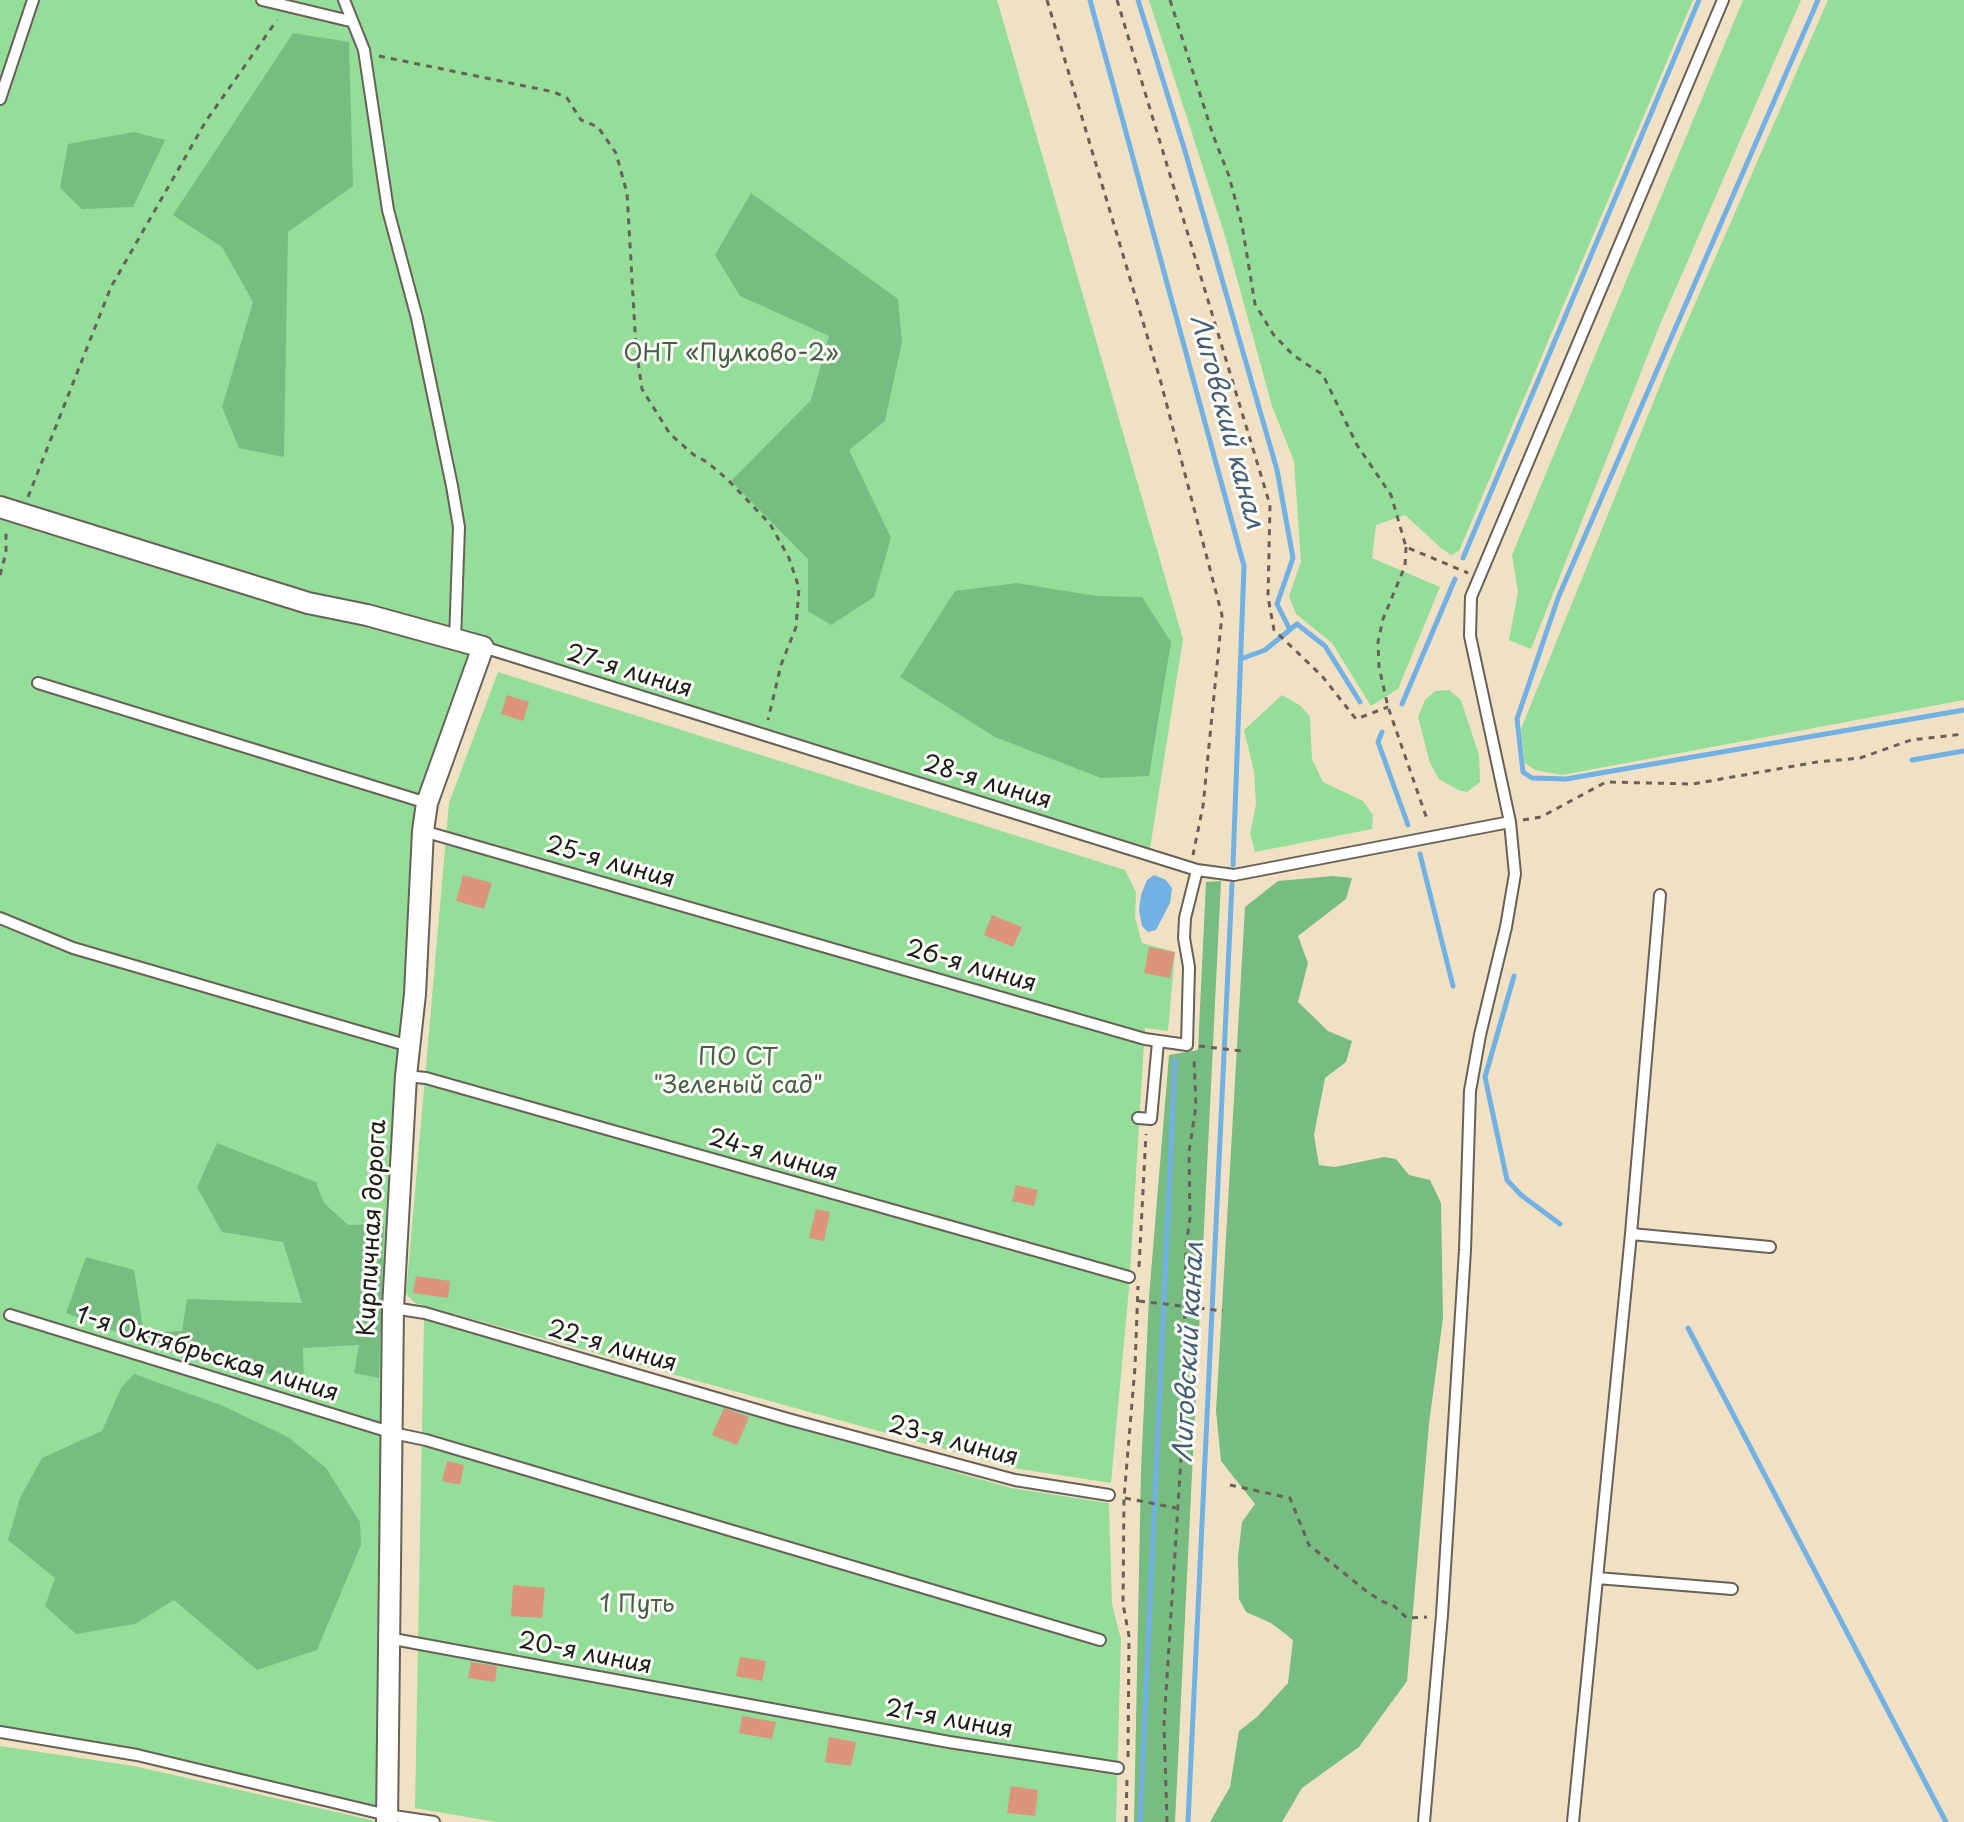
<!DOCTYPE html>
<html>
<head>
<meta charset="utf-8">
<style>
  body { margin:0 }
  canvas { display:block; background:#f1e1c4 }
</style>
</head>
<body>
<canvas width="1964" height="1822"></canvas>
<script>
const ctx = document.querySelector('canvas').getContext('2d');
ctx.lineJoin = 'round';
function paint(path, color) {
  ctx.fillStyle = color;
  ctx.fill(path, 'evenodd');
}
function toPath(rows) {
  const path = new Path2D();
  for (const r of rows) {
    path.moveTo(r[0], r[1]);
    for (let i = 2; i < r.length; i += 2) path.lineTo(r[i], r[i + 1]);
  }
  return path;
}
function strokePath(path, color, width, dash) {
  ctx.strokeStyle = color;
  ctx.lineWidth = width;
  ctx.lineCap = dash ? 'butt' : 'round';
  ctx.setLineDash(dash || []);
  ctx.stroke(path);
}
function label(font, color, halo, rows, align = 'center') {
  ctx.font = font + ' "Playpen Sans",sans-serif';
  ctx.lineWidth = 6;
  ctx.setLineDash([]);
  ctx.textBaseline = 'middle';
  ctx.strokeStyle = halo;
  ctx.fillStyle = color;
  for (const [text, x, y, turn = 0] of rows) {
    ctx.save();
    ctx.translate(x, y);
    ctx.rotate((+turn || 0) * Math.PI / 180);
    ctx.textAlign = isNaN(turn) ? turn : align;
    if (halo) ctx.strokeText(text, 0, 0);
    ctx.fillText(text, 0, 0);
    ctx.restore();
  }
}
const green = toPath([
  [0,0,997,0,1183,639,1149,855,483,647,427,803,409,1046,387,1815,137,1755,0,1732],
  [1149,0,1693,0,1459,551,1451,555,1441,548,1405,515,1376,525,1372,558,1440,587,1398,689,1371,706,1332,643,1296,614,1289,596,1301,562,1294,461,1272,406,1226,239],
  [1743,0,1801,0,1659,327,1531,649,1509,640,1518,592,1512,555],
  [1828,0,1964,0,1964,700,1562,775,1535,770,1525,763,1521,729,1670,361],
  [498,672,1125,870,1136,892,1135,917,1142,943,1175,952,1168,1031,1145,1028,1129,1288,1111,1483,1013,1468,425,1306,415,1303,406,1294,449,803],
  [1449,690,1461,700,1479,755,1480,782,1467,792,1458,790,1439,779,1430,763,1418,717,1425,700,1435,691],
  [1282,695,1301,706,1310,717,1312,759,1323,782,1363,801,1373,815,1372,829,1255,852,1250,834,1256,804,1254,771,1244,730],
  [424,1319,1011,1488,1109,1503,1112,1604,1121,1639,1116,1822,496,1822,415,1808],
  [0,1746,134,1766,380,1822,0,1822]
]);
const forest = toPath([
  [293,33,349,42,353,186,288,232,284,457,239,448,222,407,253,302,222,247,173,215],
  [134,132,165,140,133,207,82,209,60,188,68,144],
  [751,193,898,299,902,342,885,421,849,450,891,538,874,597,831,625,808,611,808,559,731,481,811,400,829,336,740,296,715,255],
  [1017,583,1096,596,1142,597,1171,642,1149,776,1101,778,995,737,900,677,955,591],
  [1333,876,1352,878,1346,899,1298,936,1308,963,1298,1002,1328,1031,1352,1041,1346,1062,1325,1078,1314,1135,1319,1165,1335,1167,1384,1157,1396,1159,1409,1175,1430,1180,1441,1203,1443,1318,1429,1424,1407,1681,1359,1747,1302,1788,1282,1822,1210,1822,1230,1787,1239,1731,1257,1717,1288,1683,1293,1640,1271,1623,1246,1612,1239,1599,1238,1557,1242,1522,1255,1504,1221,1461,1216,1411,1245,907,1278,881],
  [1221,881,1175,1822,1134,1822,1141,1470,1149,1297,1169,1055,1198,1050,1206,882],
  [217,1143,316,1182,324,1203,348,1225,384,1224,379,1378,354,1373,359,1345,303,1348,304,1382,161,1349,66,1313,86,1257,134,1270,144,1333,182,1331,187,1299,302,1303,283,1242,222,1232,197,1187],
  [134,1374,221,1405,288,1437,326,1468,360,1522,361,1545,317,1650,257,1670,174,1600,135,1624,76,1634,45,1606,55,1578,8,1540,20,1498,42,1458,102,1431,121,1388]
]);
const water = toPath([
  [1154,875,1166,880,1172,888,1170,903,1156,930,1148,932,1142,926,1139,910,1141,895,1147,880]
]);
const stream = toPath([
  [1090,0,1244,566,1233,865],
  [1138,0,1185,151,1277,470,1293,558,1277,604,1289,628],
  [1818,0,1558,598,1517,719,1523,772,1532,778,1566,779,1964,710],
  [1463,558,1699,0],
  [1241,659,1265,650,1297,624,1325,646,1360,702],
  [1402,704,1455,579],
  [1382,732,1378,742,1408,825],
  [1912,760,1964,751],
  [1420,854,1453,986],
  [1514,976,1485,1077,1507,1180,1521,1195,1560,1224],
  [1688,1328,1946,1822],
  [1140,1822,1175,1060],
  [1188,1822,1232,884]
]);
const building = toPath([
  [507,695,529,702,523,721,501,714],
  [463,875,492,883,484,909,456,901],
  [992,915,1022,927,1013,947,984,935],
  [1149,947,1175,952,1170,978,1144,973],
  [1016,1185,1038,1190,1034,1206,1012,1201],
  [816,1209,830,1212,824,1241,809,1238],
  [416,1276,450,1281,448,1298,413,1293],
  [724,1408,749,1417,737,1445,712,1435],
  [447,1461,464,1465,460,1485,442,1481],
  [513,1585,545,1588,542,1618,511,1616],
  [740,1657,766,1661,762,1681,736,1676],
  [471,1662,497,1666,495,1682,468,1678],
  [742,1716,776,1722,772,1739,739,1733],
  [829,1737,856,1742,851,1766,825,1762],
  [1011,1786,1038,1790,1035,1816,1007,1813]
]);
const path = toPath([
  [1047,0,1160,379,1222,615,1203,806,1193,855],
  [1117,0,1270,505,1268,597,1274,630,1322,676,1356,719,1388,707],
  [1170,0,1213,135,1229,176,1242,225,1255,304,1273,334,1293,355,1323,375,1357,445,1391,495,1406,547,1468,573],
  [379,56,554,92,567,98,581,120,598,127,616,153,627,193,636,348,642,389,670,434,694,455,707,462,727,479,770,524,789,558,799,588,796,627,781,665,768,720],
  [28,497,111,287,206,121,277,20],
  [1406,547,1405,566,1383,619,1378,642,1379,667,1388,707,1428,822],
  [0,575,6,553,6,530],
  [1523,820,1541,817,1606,782,1693,784,1817,762,1860,758,1911,740,1964,734],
  [1199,1046,1242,1051],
  [1139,1267,1146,1134],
  [1139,1301,1223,1311],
  [1230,1485,1290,1498,1309,1545,1365,1590,1381,1601,1394,1606,1407,1618,1427,1617],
  [1125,1498,1176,1508],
  [1128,1757,1129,1636,1123,1604,1124,1498,1135,1367,1138,1286],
  [1126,1822,1127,1777],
  [1167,1822,1164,1724,1182,1443,1186,1246,1190,1218,1189,1152,1196,1106,1194,1059]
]);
const service = toPath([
  [262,0,350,21],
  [344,0,364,50,388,210,417,318,452,486,459,527,455,640],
  [0,99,33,0],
  [483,647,1197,870,1234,875,1510,822],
  [38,683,427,803],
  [423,831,1145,1039,1187,1045,1189,967,1184,938,1185,918,1197,870],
  [0,918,73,948,409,1046],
  [406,1076,426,1078,1129,1277],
  [1138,1118,1151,1119,1158,1042],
  [1631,1234,1770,1247],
  [393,1308,425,1313,788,1419,1015,1480,1109,1495],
  [10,1315,393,1433,426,1440,1100,1640],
  [1597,1578,1732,1589],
  [388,1638,949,1742,1118,1768],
  [0,1732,137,1755,387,1815,434,1822],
  [1424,1822,1442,1615,1465,1250,1470,1091,1480,1035,1506,927,1515,874,1510,822,1470,636,1471,597,1723,0],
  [1573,1822,1631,1234,1660,895]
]);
const minor = toPath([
  [0,507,308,603,367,615,483,647,427,803,423,831,415,994,406,1076,393,1308,387,1822]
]);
const parkNames = [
  ["ОНТ «Пулково-2»",731,354],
  ["ПО СТ",738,1058],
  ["\"Зеленый сад\"",738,1086],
  ["1 Путь",637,1605]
];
const streetNames = [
  ["27-я линия",629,672,17],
  ["28-я линия",987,783,17],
  ["25-я линия",610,863,16],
  ["26-я линия",971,967,16],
  ["24-я линия",773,1156,16],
  ["Кирпичная дорога",373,1228,-87],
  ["22-я линия",612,1347,16],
  ["1-я Октябрьская линия",207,1355,17],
  ["23-я линия",953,1442,15],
  ["20-я линия",585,1654,11],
  ["21-я линия",949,1720,10]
];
const waterNames = [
  ["Лиговский канал",1226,422,75],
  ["Лиговский канал",1190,1352,-87]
];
paint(green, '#94de99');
paint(forest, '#77bd81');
paint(water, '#71b1e4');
strokePath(stream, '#71b1e4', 5);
paint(building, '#dc947e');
strokePath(service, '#676157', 14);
strokePath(minor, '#676157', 24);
strokePath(path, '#676157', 3, [6, 6]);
strokePath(service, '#fff', 10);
strokePath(minor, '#fff', 20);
label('24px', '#466048', '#fdfcf7', parkNames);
label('24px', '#1c1c1c', '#fdfcf7', streetNames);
label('italic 26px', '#425f76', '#fdfcf7', waterNames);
</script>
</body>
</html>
